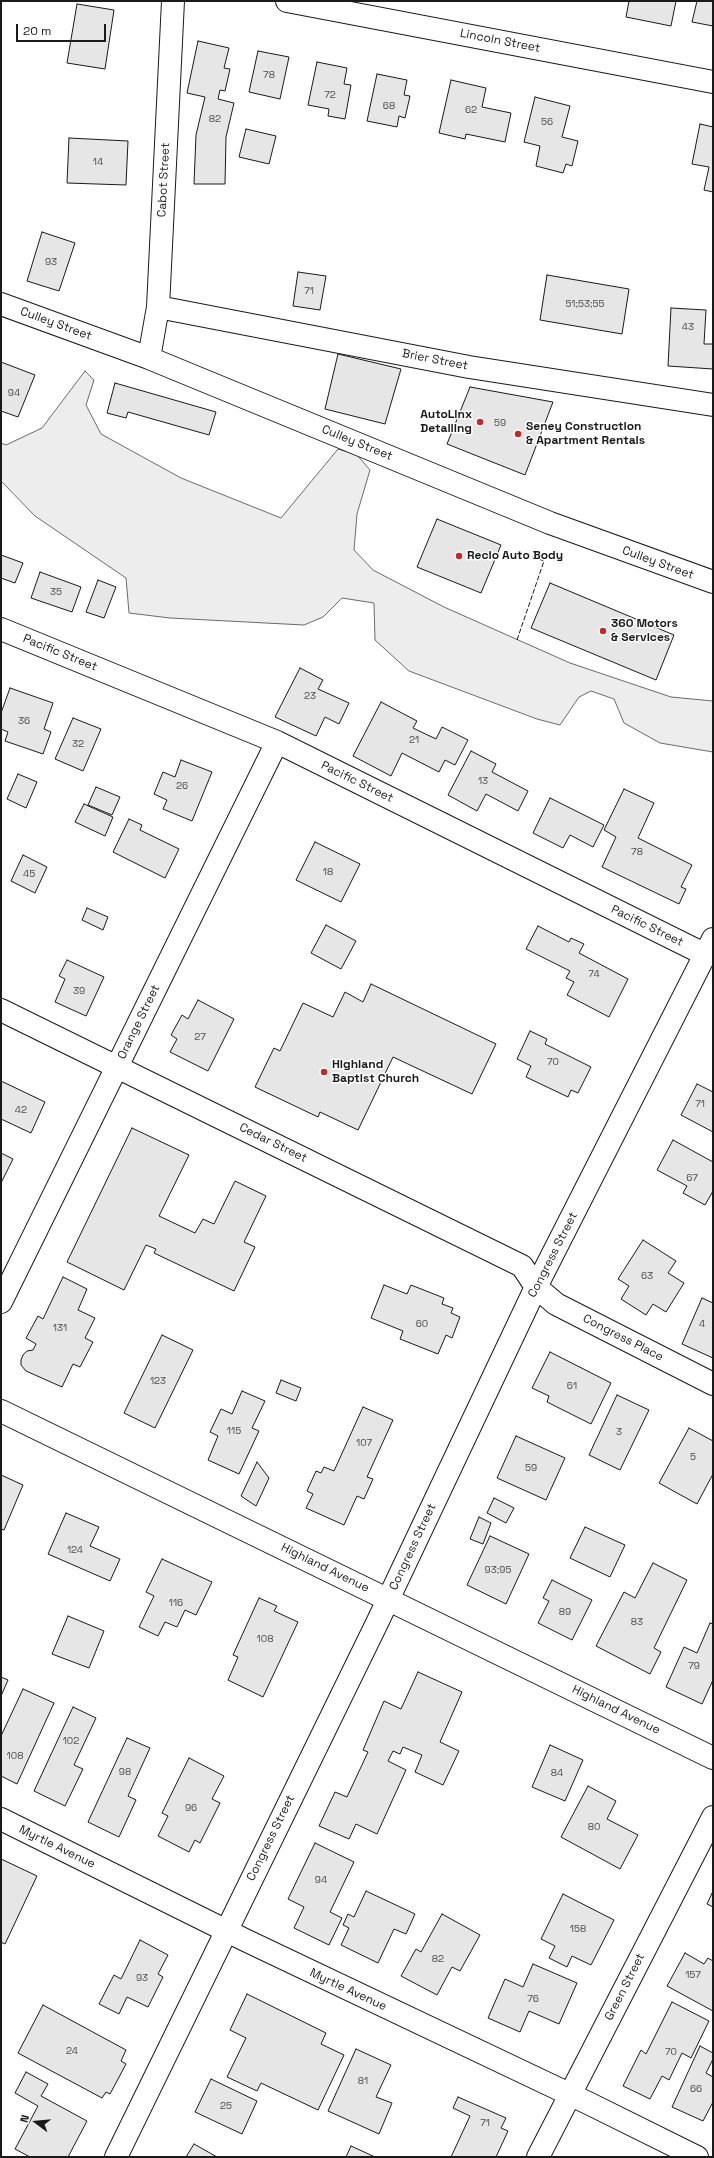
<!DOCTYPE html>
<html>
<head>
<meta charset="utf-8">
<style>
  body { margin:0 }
  #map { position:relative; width:714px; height:2158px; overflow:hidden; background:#fff; font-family:"Space Grotesk",sans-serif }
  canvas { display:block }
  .frame { position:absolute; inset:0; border:2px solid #1a1a1a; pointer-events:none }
  .north { position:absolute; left:16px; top:2102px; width:40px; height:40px; -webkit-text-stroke:3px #fff; paint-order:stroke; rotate:286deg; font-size:11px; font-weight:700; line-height:16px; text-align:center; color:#1a1a1a }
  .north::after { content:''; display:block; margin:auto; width:14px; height:18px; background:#1a1a1a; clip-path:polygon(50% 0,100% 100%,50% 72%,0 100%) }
  .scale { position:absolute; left:16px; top:24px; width:90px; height:18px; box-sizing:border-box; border:2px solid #1a1a1a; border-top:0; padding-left:5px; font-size:12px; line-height:14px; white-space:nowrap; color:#1a1a1a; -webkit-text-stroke:3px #fff; paint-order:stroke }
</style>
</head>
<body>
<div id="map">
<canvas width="714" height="2158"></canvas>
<div class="frame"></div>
<div class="north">N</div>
<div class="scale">20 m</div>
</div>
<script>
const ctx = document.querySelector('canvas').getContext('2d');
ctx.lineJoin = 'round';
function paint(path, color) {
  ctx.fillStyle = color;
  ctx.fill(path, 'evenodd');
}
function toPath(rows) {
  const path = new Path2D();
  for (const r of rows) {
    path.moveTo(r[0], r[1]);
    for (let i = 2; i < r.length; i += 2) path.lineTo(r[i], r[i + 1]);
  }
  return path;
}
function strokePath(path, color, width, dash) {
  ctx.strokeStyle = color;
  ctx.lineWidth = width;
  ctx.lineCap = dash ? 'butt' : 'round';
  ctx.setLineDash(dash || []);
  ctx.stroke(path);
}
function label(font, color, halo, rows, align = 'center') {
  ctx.font = font + ' "Space Grotesk",sans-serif';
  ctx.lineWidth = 3;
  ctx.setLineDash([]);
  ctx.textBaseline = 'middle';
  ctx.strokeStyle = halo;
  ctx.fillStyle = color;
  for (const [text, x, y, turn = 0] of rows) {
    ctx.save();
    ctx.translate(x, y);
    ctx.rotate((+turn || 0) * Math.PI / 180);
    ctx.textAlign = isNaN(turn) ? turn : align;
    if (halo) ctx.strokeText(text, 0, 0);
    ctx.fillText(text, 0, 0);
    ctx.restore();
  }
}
const green = toPath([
  [85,371,94,380,86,405,101,434,181,478,281,518,338,449,357,455,370,470,357,514,354,550,373,570,444,607,570,663,671,697,713,701,713,752,660,743,624,723,614,699,591,691,579,697,560,725,537,719,409,671,375,640,374,603,342,598,323,617,304,625,170,618,129,613,126,578,35,516,1,481,1,443,6,445,42,428,85,371]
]);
const building = toPath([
  [629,1,676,1,671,26,626,17,629,1],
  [697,1,713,1,713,26,692,22,697,1],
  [77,4,114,10,105,69,67,63,77,4],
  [198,41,229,48,224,68,230,69,225,91,220,90,218,99,234,103,226,137,225,184,194,184,196,135,205,97,187,93,198,41],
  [258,51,289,57,280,99,249,92,258,51],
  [317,62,347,68,344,84,351,85,345,119,328,116,329,109,308,105,317,62],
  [377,74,407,80,404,95,410,96,405,118,399,116,397,127,367,121,377,74],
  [451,80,486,88,482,107,511,113,505,142,466,134,465,139,439,133,451,80],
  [535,97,570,106,562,137,578,141,572,166,566,164,563,173,536,166,540,146,524,142,535,97],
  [700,124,713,127,713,192,704,190,709,167,692,164,700,124],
  [246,129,276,136,269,164,239,157,246,129],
  [69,138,128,141,126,185,67,183,69,138],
  [42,232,75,243,59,291,27,281,42,232],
  [298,272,326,276,320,310,293,306,298,272],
  [547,275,629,289,622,334,540,320,547,275],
  [671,308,706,310,704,344,713,344,713,369,668,366,671,308],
  [338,354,401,369,385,424,325,409,338,354],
  [1,362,35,375,18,417,1,411,1,362],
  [115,383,216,412,209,435,128,412,126,418,107,413,115,383],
  [470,387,553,402,525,475,447,444,470,387],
  [437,519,501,545,481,593,417,567,437,519],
  [1,555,23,563,15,583,1,578,1,555],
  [40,572,81,587,72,612,31,598,40,572],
  [98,580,116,587,104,618,86,612,98,580],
  [550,583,674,635,656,680,531,628,550,583],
  [300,668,323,680,318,689,349,703,339,724,325,717,316,736,275,717,300,668],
  [10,688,53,703,44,729,51,732,43,754,5,741,8,732,1,729,1,713,10,688],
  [381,702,417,721,413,728,436,739,442,727,468,740,455,765,445,760,439,772,402,753,391,776,353,756,381,702],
  [73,718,101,729,83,771,55,759,73,718],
  [471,751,496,764,492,772,528,791,518,811,486,794,477,811,448,795,471,751],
  [181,760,212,772,192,821,163,809,167,800,154,794,163,772,175,777,181,760],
  [18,774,37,782,26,808,7,799,18,774],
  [96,787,120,797,112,815,88,805,96,787],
  [624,789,654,803,638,838,692,865,681,887,686,889,679,904,602,867,616,837,604,830,624,789],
  [550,798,604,825,593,847,570,835,563,848,533,833,550,798],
  [84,804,113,817,105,836,75,822,84,804],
  [129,819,142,825,140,830,179,849,165,878,113,852,129,819],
  [315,842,360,864,341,902,296,880,315,842],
  [23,855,47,867,35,893,11,881,23,855],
  [87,908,108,917,103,930,82,920,87,908],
  [326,925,356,941,341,969,311,953,326,925],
  [538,926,569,942,571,938,584,944,579,953,628,979,609,1017,567,995,574,982,566,978,570,971,526,949,538,926],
  [67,960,104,977,86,1016,55,1002,65,979,59,976,67,960],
  [371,984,496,1044,472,1094,393,1057,358,1130,320,1112,318,1117,255,1087,274,1048,280,1051,303,1003,333,1017,345,992,363,1002,371,984],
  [198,1000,234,1019,208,1071,170,1052,177,1039,171,1035,182,1015,188,1019,198,1000],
  [530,1031,547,1039,545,1044,591,1067,578,1093,571,1090,568,1097,526,1077,531,1066,517,1059,530,1031],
  [1,1081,45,1102,31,1133,1,1119,1,1081],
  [697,1084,713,1092,713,1132,681,1115,697,1084],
  [132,1128,189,1155,159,1216,195,1233,203,1219,214,1224,235,1181,266,1196,244,1242,255,1247,234,1291,154,1253,156,1249,146,1245,124,1290,67,1262,132,1128],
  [673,1140,713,1162,713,1191,705,1205,683,1193,687,1186,657,1170,673,1140],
  [1,1153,13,1159,1,1183,1,1153],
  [643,1240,676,1261,668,1273,684,1283,666,1312,653,1304,646,1315,621,1299,629,1286,618,1279,643,1240],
  [63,1277,87,1289,78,1310,95,1318,85,1338,93,1342,80,1367,73,1364,62,1387,26,1371,21,1365,21,1360,23,1355,27,1351,33,1350,36,1344,26,1338,38,1316,43,1319,63,1277],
  [384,1285,407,1294,411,1285,444,1298,442,1304,453,1308,451,1313,460,1317,452,1338,446,1335,438,1354,400,1339,403,1331,371,1318,384,1285],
  [702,1298,713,1303,713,1358,682,1344,702,1298],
  [162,1335,193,1350,155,1428,124,1413,162,1335],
  [550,1352,611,1383,591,1424,547,1402,549,1396,532,1388,550,1352],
  [281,1380,301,1388,296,1401,276,1393,281,1380],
  [242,1391,265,1401,252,1428,259,1431,239,1474,208,1460,218,1436,210,1432,221,1409,232,1414,242,1391],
  [617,1395,649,1410,620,1470,589,1455,617,1395],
  [363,1407,393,1420,367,1477,373,1479,364,1499,357,1496,344,1525,306,1508,313,1494,307,1491,316,1471,321,1473,324,1467,334,1471,363,1407],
  [689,1428,713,1441,713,1474,697,1504,659,1483,689,1428],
  [516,1436,565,1458,546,1500,497,1478,516,1436],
  [257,1462,269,1478,256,1506,241,1496,257,1462],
  [1,1475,23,1485,4,1530,1,1529,1,1475],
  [494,1498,514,1508,506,1523,487,1513,494,1498],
  [66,1513,99,1527,90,1546,120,1559,110,1581,48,1554,66,1513],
  [479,1517,491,1523,483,1544,470,1539,479,1517],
  [585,1527,625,1545,610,1577,570,1558,585,1527],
  [490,1536,529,1554,506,1604,467,1585,490,1536],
  [162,1559,212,1582,196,1615,185,1610,177,1627,165,1622,158,1636,139,1627,154,1596,146,1592,162,1559],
  [653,1563,687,1580,654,1648,661,1652,650,1674,596,1646,624,1592,635,1598,653,1563],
  [552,1580,592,1600,572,1640,538,1623,549,1601,543,1598,552,1580],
  [259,1598,277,1606,274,1611,298,1622,263,1697,228,1680,238,1657,233,1655,259,1598],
  [68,1616,104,1631,89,1668,52,1654,68,1616],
  [710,1623,713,1624,713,1680,702,1704,666,1687,684,1647,697,1653,710,1623],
  [418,1672,462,1692,440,1742,459,1751,443,1785,415,1772,422,1755,403,1747,400,1754,393,1751,388,1761,406,1770,377,1834,356,1824,349,1839,319,1826,335,1792,347,1797,368,1752,363,1750,384,1701,401,1709,418,1672],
  [1,1677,8,1680,1,1696,1,1677],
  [23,1689,54,1703,17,1784,1,1776,1,1736,23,1689],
  [73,1707,96,1718,74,1765,83,1769,65,1806,34,1791,73,1707],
  [127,1738,150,1748,128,1796,136,1800,119,1837,88,1822,127,1738],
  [550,1745,583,1760,565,1801,532,1787,550,1745],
  [189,1758,224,1776,212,1799,220,1803,200,1843,195,1840,189,1852,158,1836,168,1816,162,1813,189,1758],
  [588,1786,616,1801,607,1819,638,1835,620,1869,561,1837,588,1786],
  [315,1843,354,1862,330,1912,342,1918,329,1945,294,1928,304,1907,288,1899,315,1843],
  [1,1859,37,1876,5,1944,1,1942,1,1859],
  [366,1891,415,1914,406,1934,394,1929,378,1963,341,1945,349,1928,343,1925,348,1914,354,1917,366,1891],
  [713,1891,713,1907,707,1904,713,1891],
  [563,1894,614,1920,591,1965,572,1956,567,1967,549,1958,555,1946,541,1939,563,1894],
  [442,1914,480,1935,460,1971,452,1967,437,1995,401,1976,416,1949,421,1952,442,1914],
  [140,1940,168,1955,158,1974,163,1977,148,2007,127,1997,119,2014,99,2004,114,1975,121,1979,140,1940],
  [685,1953,704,1964,708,1958,713,1961,713,2011,667,1986,685,1953],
  [533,1964,577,1983,559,2024,529,2011,520,2032,488,2018,505,1979,523,1987,533,1964],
  [247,1994,326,2033,321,2044,344,2055,318,2110,261,2083,257,2091,227,2077,246,2038,230,2030,247,1994],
  [672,2002,709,2021,691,2058,682,2053,669,2080,662,2076,650,2099,623,2086,641,2050,646,2054,672,2002],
  [43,2005,126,2050,121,2061,126,2064,110,2094,106,2092,102,2098,18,2053,43,2005],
  [700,2046,713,2053,713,2059,706,2073,713,2077,713,2102,703,2121,672,2107,700,2046],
  [356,2049,391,2065,376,2097,392,2103,379,2134,328,2111,356,2049],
  [26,2072,48,2084,41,2096,87,2121,68,2157,30,2157,15,2149,38,2106,15,2093,26,2072],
  [211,2079,257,2101,242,2134,195,2112,211,2079],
  [458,2097,506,2118,501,2128,508,2131,496,2157,451,2157,470,2116,453,2108,458,2097],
  [194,2144,217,2157,186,2157,194,2144],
  [351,2146,375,2157,346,2157,351,2146]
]);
const minor = toPath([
  [287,1,713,82],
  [1,304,149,358,550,523,713,582],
  [158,307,469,367,713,405],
  [149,358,158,307,173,1],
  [1,629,277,742,704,954],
  [1,1010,522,1266,536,1287,556,1304,713,1384],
  [1,1302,277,742],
  [1,1411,713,1758],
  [1,1819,245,1940,588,2103,697,2157],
  [116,2157,377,1623,536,1287,713,939],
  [538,2157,713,1817]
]);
const fence = toPath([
  [517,640,544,561,522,553]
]);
const markers = [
  [480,422,4,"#c62828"],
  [518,434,4,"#c62828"],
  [459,556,4,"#c62828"],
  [603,631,4,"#c62828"],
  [324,1072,4,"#c62828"]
];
const numberNames = [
  ["78",269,75],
  ["72",330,95],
  ["68",389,106],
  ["62",471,110],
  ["82",215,119],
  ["56",547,122],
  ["14",98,162],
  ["93",51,262],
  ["71",309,291],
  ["51;53;55",585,304],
  ["43",688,327],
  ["94",14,393],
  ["59",500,423],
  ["35",56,592],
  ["23",310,696],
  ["36",24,721],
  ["21",414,740],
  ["32",78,744],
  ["13",483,781],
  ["26",182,786],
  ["78",637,852],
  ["18",328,872],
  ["45",29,874],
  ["74",594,974],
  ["39",79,991],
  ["27",200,1037],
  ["70",553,1062],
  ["71",700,1104],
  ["42",21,1110],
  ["67",692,1178],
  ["63",647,1276],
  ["60",422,1324],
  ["4",702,1324],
  ["131",60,1328],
  ["123",158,1381],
  ["61",572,1386],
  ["115",234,1431],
  ["3",619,1432],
  ["107",364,1443],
  ["5",693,1457],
  ["59",531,1468],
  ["124",75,1550],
  ["93;95",498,1570],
  ["116",176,1603],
  ["89",565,1612],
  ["83",637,1622],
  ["108",265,1639],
  ["79",694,1666],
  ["102",71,1741],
  ["108",15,1756],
  ["98",125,1772],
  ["84",557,1773],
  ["96",191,1808],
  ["80",594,1827],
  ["94",321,1880],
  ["158",578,1929],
  ["82",438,1959],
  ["157",693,1975],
  ["93",142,1978],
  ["76",533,1999],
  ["24",72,2051],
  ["70",671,2052],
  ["81",363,2081],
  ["66",696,2089],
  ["25",226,2106],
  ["71",485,2123]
];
const streetNames = [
  ["Lincoln Street",500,41,11],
  ["Cabot Street",164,180,-87],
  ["Culley Street",56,324,20],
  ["Brier Street",435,360,11],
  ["Culley Street",357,443,22],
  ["Culley Street",658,563,20],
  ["Pacific Street",60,653,22],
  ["Pacific Street",357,782,26],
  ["Pacific Street",647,926,26],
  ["Orange Street",139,1022,-64],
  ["Cedar Street",273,1143,26],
  ["Congress Street",553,1255,-63],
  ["Congress Place",623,1338,27],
  ["Congress Street",413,1547,-65],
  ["Highland Avenue",325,1568,26],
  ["Highland Avenue",616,1710,26],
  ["Congress Street",271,1838,-64],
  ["Myrtle Avenue",57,1847,26],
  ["Green Street",625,1987,-63],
  ["Myrtle Avenue",348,1990,25]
];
const poiNames = [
  ["AutoLinx",472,415,"right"],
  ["Detailing",472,429,"right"],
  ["Seney Construction",526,427],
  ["& Apartment Rentals",526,441],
  ["Recio Auto Body",467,556],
  ["360 Motors",611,624],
  ["& Services",611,638],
  ["Highland",332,1065],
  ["Baptist Church",332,1079]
];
paint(green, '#ededed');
strokePath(green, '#6a6a6a', 1);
paint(building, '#e6e6e6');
strokePath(building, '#1a1a1a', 1);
strokePath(minor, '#1a1a1a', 24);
strokePath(minor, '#fff', 22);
strokePath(fence, '#1a1a1a', 1, [5, 2]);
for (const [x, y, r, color] of markers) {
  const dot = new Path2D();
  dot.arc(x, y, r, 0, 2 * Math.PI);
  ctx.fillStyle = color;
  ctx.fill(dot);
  strokePath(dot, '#fff', 1.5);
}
label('10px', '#4d4d4d', null, numberNames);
label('12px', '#1a1a1a', '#fff', streetNames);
label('bold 12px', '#1a1a1a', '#fff', poiNames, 'left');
</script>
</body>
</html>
